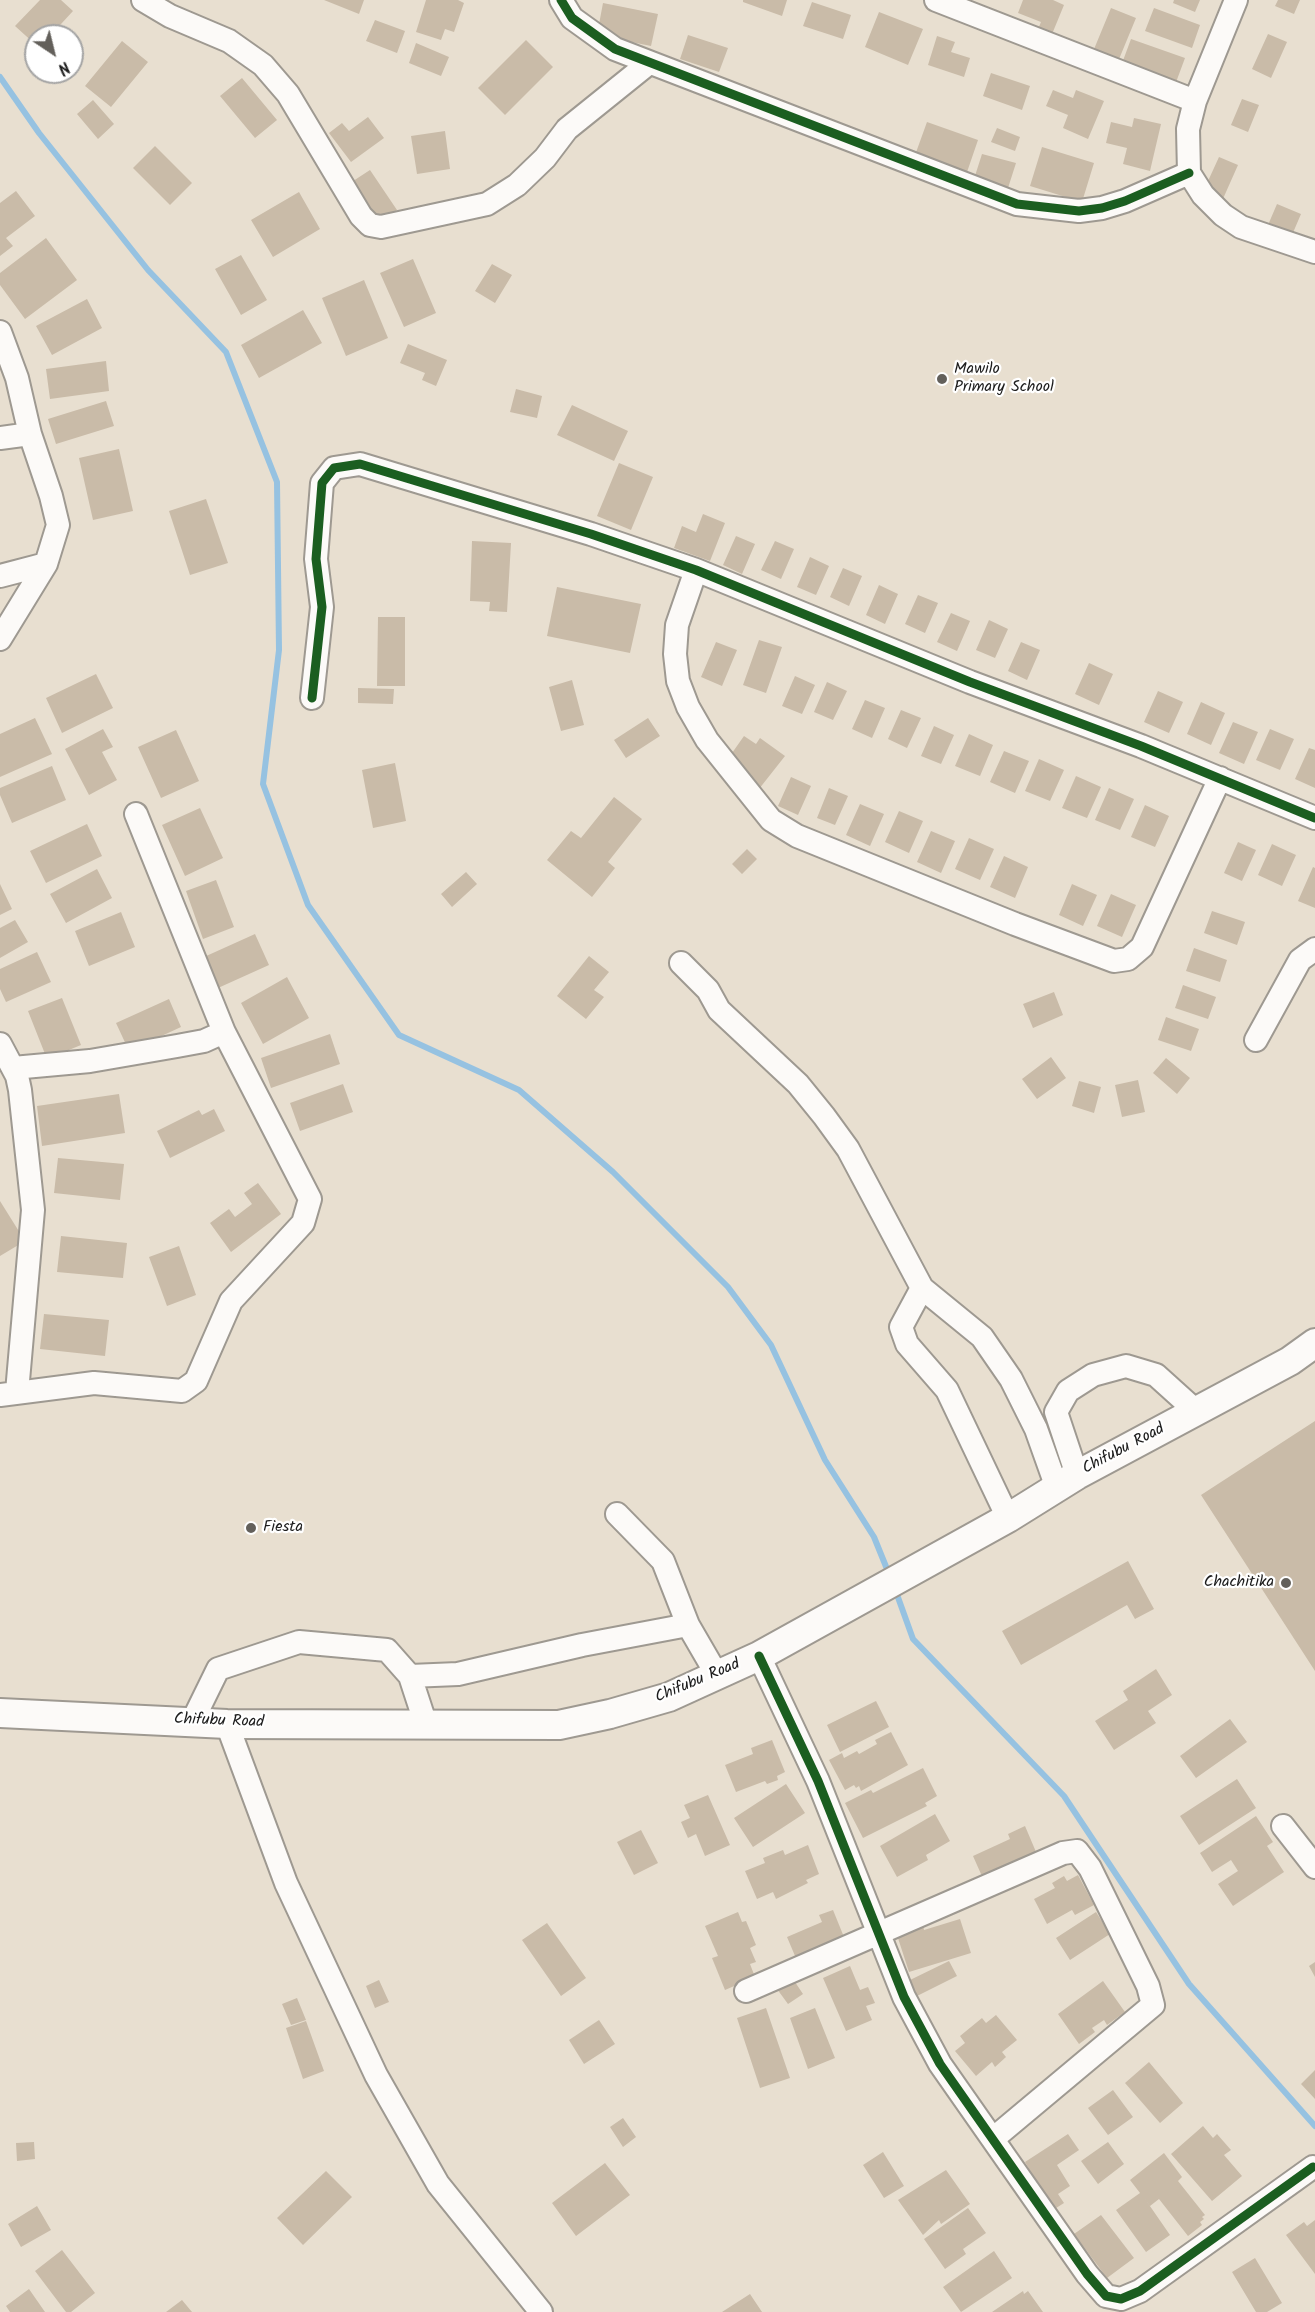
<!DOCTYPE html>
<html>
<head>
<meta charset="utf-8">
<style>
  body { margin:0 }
  #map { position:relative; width:1315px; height:2312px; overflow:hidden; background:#e8dfd0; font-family:Kalam,sans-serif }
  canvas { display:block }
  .north { position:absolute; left:24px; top:24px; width:60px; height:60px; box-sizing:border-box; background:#fff; border:2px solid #a4a4a4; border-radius:50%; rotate:145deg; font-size:16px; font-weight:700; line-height:24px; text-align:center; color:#1c1c1c }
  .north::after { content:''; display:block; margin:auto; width:21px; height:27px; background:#63605b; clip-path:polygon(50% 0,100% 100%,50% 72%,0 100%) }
</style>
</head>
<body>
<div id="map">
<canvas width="1315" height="2312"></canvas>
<div class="north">N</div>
</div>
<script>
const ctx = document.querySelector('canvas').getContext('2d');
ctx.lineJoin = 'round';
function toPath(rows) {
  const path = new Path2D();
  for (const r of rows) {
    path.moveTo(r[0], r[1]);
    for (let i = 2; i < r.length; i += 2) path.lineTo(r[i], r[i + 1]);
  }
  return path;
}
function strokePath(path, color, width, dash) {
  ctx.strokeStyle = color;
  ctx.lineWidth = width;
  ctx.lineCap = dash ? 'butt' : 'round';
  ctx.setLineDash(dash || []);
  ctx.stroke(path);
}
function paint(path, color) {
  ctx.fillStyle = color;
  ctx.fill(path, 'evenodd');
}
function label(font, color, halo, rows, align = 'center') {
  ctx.font = font + ' Kalam,sans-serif';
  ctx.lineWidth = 4.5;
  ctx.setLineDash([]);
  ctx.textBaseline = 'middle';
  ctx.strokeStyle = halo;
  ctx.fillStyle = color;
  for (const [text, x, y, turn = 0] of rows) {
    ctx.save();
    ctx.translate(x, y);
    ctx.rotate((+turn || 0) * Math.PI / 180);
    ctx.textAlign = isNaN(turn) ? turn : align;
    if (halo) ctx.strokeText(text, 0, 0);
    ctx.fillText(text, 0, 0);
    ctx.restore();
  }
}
const stream = toPath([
  [0,77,39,133,148,270,226,352,277,482,279,650,263,784,308,905,399,1035,519,1090,613,1172,728,1287,771,1345,825,1460,874,1537,889,1574],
  [895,1589,913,1639,1064,1796,1189,1984,1315,2126]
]);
const building = toPath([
  [40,0,61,0,73,11,50,36,36,36,36,45,15,26],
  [324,0,364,0,359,14],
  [426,0,458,0,464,3,454,32,445,29,441,40,416,32],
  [743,0,787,0,782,16,743,2],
  [1023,0,1053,0,1064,5,1050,39,1036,34,1041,22,1018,13],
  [1174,0,1200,0,1195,12,1173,3],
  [1278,0,1300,0,1294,14,1275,6],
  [812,2,851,15,843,39,803,26],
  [603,3,658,14,651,46,597,35],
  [1111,8,1136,18,1117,64,1092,54],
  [1154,8,1200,25,1192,48,1145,31],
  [879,12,923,29,908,65,865,47],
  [375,20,405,31,397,53,366,41],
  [1268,34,1287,42,1271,78,1252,69],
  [688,35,728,48,719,72,680,59],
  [937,36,955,42,951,52,970,58,964,77,928,65],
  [1131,39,1185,58,1175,85,1121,66],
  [526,40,553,67,505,115,478,88],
  [122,41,148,62,111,107,85,86],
  [416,43,449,57,441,76,409,63],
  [991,73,1030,86,1022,110,983,96],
  [242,78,277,120,255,138,220,96],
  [1053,90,1073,98,1076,90,1104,101,1088,139,1063,128,1068,115,1046,106],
  [1242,99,1259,105,1248,132,1231,125],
  [93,100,114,124,98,139,77,114],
  [368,117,384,138,351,162,329,133,342,123,349,131],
  [1134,118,1161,124,1150,171,1123,164,1127,148,1106,143,1111,122,1132,127],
  [927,122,978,140,966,175,914,158],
  [997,128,1020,137,1015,151,991,142],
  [445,131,450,169,417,174,411,136],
  [155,146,192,183,170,205,133,168],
  [1042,147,1094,163,1082,202,1030,186],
  [982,154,1016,163,1008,188,974,179],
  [1219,157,1238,165,1222,201,1203,192],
  [370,170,397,210,374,225,347,185],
  [16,191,35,216,6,238,13,246,0,256,0,203],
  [299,192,320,229,273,257,251,220],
  [1277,204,1301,214,1289,242,1265,232],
  [46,238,77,280,25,319,0,285,0,273],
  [241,255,267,300,241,315,215,269],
  [413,259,436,313,404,327,380,273],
  [492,264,512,275,495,303,475,291],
  [364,280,388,338,346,356,322,298],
  [87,299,102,328,52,355,36,326],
  [303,310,322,343,259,378,241,345],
  [408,344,447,360,436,386,422,380,425,373,400,363],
  [106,361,109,391,50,399,46,369],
  [516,389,542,396,537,418,510,412],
  [106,401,114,426,56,444,48,419],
  [572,405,628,431,614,461,557,435],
  [119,449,133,511,93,520,79,458],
  [619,463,653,477,631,530,597,516],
  [206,499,228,563,190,575,169,511],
  [703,514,725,523,710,561,674,548,682,526,696,532],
  [736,536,755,544,742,574,723,565],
  [472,541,511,543,507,612,489,611,490,602,470,601],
  [775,541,794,549,781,579,761,570],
  [810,557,829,566,816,595,797,587],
  [843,568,862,576,849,606,830,597],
  [879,585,898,594,885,624,866,615],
  [557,587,641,604,630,653,547,636],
  [918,595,938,603,925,633,905,624],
  [951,613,970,621,957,651,937,642],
  [378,617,405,617,405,686,377,686],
  [989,620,1008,629,995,658,976,650],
  [759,640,782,647,766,693,743,685],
  [716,642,737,650,722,686,701,677],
  [1021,642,1040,650,1027,680,1008,671],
  [1089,663,1113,674,1099,705,1075,694],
  [96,674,113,708,62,733,46,698],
  [795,676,815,685,802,714,782,706],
  [572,680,584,725,561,731,549,687],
  [827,682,847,691,833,720,814,712],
  [358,688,394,689,393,704,358,703],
  [1158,691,1183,702,1169,733,1144,722],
  [865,700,885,708,872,738,852,729],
  [1201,702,1225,713,1211,745,1187,734],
  [901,710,921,718,907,748,888,739],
  [35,718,52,754,0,777,0,734],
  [648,718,660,736,626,758,614,740],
  [1233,722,1258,732,1244,764,1219,753],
  [934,726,954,735,941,764,921,756],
  [103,729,113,747,102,752,117,780,89,795,65,749],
  [1270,729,1294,739,1280,770,1256,760],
  [176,730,199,781,161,798,138,747],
  [969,734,993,745,980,776,955,766],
  [744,736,756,744,760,738,785,756,759,789,725,763],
  [1309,748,1315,750,1315,788,1295,779],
  [1004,751,1029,761,1015,793,990,782],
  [1039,759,1064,770,1050,801,1025,791],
  [395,763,406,821,373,828,362,770],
  [52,766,66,800,12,823,0,795,0,788],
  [1076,776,1101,787,1087,818,1062,808],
  [791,777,811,786,798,815,778,806],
  [829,788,848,796,835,825,817,818],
  [1109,788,1134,799,1120,830,1095,820],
  [614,797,642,819,608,862,615,868,592,897,547,860,571,831,581,838],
  [860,804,884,814,870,846,846,835],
  [1145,805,1169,816,1155,847,1131,837],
  [200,808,223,858,185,876,162,825],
  [899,811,923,821,909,853,885,842],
  [87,824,102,856,46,883,30,851],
  [931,831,955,841,941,873,917,862],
  [969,838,994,849,980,880,955,869],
  [1238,842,1256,850,1242,881,1224,873],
  [1272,844,1296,855,1282,886,1258,875],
  [747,849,757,859,742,874,732,864],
  [1004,856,1028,867,1015,898,990,887],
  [1313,867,1315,868,1315,908,1298,901],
  [97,869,112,898,66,923,50,894],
  [466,872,477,884,452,907,441,894],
  [216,880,234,927,203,939,186,891],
  [0,884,12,909,0,915],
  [1072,884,1097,895,1083,926,1059,915],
  [1111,894,1136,905,1122,937,1097,926],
  [1212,911,1245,922,1237,945,1204,933],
  [121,912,135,947,89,966,75,931],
  [15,920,28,942,0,958,0,928],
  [255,934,269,965,218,988,204,957],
  [1194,948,1227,960,1220,982,1186,971],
  [37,952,51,982,6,1002,0,989,0,969],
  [589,956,609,972,594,990,604,997,586,1019,557,996],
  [287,977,309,1018,263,1044,241,1003],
  [1183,985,1216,997,1208,1019,1175,1008],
  [1054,992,1063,1015,1033,1028,1023,1004],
  [62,998,81,1045,47,1059,28,1011],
  [169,999,181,1027,129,1051,116,1023],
  [1166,1017,1199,1029,1191,1051,1158,1040],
  [330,1034,340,1064,271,1088,261,1058],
  [1051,1057,1066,1078,1037,1099,1022,1079],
  [1166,1058,1190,1078,1177,1094,1153,1073],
  [1138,1080,1145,1112,1122,1117,1115,1085],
  [1079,1081,1101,1087,1094,1113,1072,1106],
  [343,1084,353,1112,300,1131,290,1103],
  [119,1094,125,1133,42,1146,37,1106],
  [214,1109,225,1131,170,1158,157,1131,199,1110,202,1115],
  [58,1158,124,1164,120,1200,54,1193],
  [258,1183,281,1214,231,1252,210,1223,229,1209,235,1217,252,1204,244,1193],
  [0,1201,25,1241,0,1256],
  [61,1236,127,1243,123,1278,57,1272],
  [179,1246,196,1295,167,1306,149,1257],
  [44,1314,109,1320,105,1356,40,1349],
  [1315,1421,1315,1671,1201,1495],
  [1128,1561,1154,1609,1135,1619,1127,1605,1021,1665,1002,1631],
  [1156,1669,1172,1695,1148,1711,1156,1723,1114,1750,1095,1721,1128,1700,1123,1691],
  [876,1701,889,1727,840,1752,827,1725],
  [1230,1719,1247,1742,1196,1778,1180,1756],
  [891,1732,908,1765,861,1791,859,1786,856,1788,854,1785,845,1790,829,1760,842,1753,844,1758,857,1751,859,1754,877,1744,875,1740],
  [772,1740,785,1772,777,1776,778,1780,767,1784,765,1781,736,1792,725,1765,753,1754,751,1748],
  [923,1768,937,1796,925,1803,927,1806,863,1838,845,1803,871,1790,873,1793],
  [1237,1779,1256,1808,1199,1845,1180,1816],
  [786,1784,805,1813,753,1847,734,1818],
  [708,1795,730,1845,705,1856,696,1834,688,1838,681,1822,690,1818,684,1805],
  [935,1814,950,1841,926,1855,928,1860,897,1877,880,1846],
  [1256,1816,1273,1842,1267,1846,1284,1872,1233,1906,1218,1884,1238,1871,1231,1860,1212,1872,1200,1853],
  [1025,1826,1039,1859,985,1883,973,1856,1010,1839,1008,1834],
  [641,1830,658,1863,634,1875,617,1842],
  [808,1845,819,1874,806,1880,808,1883,776,1899,773,1892,757,1899,745,1871,765,1863,763,1858,783,1850,785,1855],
  [1078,1875,1094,1905,1075,1915,1072,1910,1047,1924,1034,1899,1055,1888,1052,1883,1064,1876,1067,1881],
  [833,1910,846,1942,798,1963,787,1937,822,1922,819,1915],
  [738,1912,742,1922,746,1921,756,1945,750,1948,756,1962,750,1964,755,1977,725,1990,712,1958,718,1956,705,1926],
  [1096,1912,1110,1934,1070,1960,1056,1938],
  [960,1919,971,1953,909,1972,896,1932,923,1924,924,1930],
  [547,1923,586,1978,561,1996,522,1940],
  [949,1961,957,1976,917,1996,910,1980],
  [1315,1962,1315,1977,1309,1966],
  [850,1966,860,1990,868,1987,875,2003,866,2006,872,2020,846,2031,823,1978],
  [793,1979,803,1994,788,2004,777,1989],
  [379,1980,389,2002,375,2008,366,1986],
  [1103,1981,1125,2012,1107,2025,1104,2020,1092,2028,1095,2032,1079,2044,1058,2014],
  [297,1998,306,2020,291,2025,282,2004],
  [766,2008,790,2078,760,2088,737,2018],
  [815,2008,835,2058,808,2069,790,2018],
  [996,2015,1017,2040,1002,2052,1006,2057,995,2067,992,2062,976,2076,955,2051,965,2043,960,2036,982,2018,986,2023],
  [599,2020,615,2044,584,2064,569,2040],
  [306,2021,324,2071,303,2079,286,2028],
  [1149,2062,1183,2103,1160,2123,1125,2083],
  [1315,2070,1315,2099,1301,2084],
  [1113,2090,1133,2117,1108,2135,1088,2108],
  [623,2118,636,2137,623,2147,610,2127],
  [1203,2126,1213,2138,1217,2134,1231,2150,1224,2155,1242,2176,1212,2201,1171,2154],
  [1068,2134,1079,2150,1057,2165,1070,2186,1058,2194,1064,2203,1053,2210,1025,2162],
  [34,2142,35,2159,17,2161,16,2143],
  [1108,2142,1124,2164,1098,2184,1081,2161],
  [883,2152,904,2186,884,2198,863,2165],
  [1164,2153,1182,2177,1178,2181,1205,2215,1202,2217,1204,2219,1200,2222,1202,2225,1188,2236,1159,2199,1150,2206,1143,2196,1170,2235,1146,2252,1116,2210,1140,2193,1130,2180],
  [605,2163,630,2195,576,2236,552,2203],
  [946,2170,970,2204,941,2224,939,2220,923,2235,898,2200],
  [326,2171,352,2197,303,2245,277,2218],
  [37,2206,51,2230,21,2247,8,2224],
  [968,2208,986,2233,963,2249,966,2254,945,2269,924,2239],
  [1101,2215,1134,2258,1107,2278,1074,2234],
  [1315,2220,1315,2274,1286,2235,1304,2222,1307,2226],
  [62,2250,95,2293,71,2312,66,2312,35,2271],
  [994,2251,1012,2278,961,2312,943,2287],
  [1255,2258,1282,2303,1267,2312,1256,2312,1232,2272],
  [29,2289,45,2312,10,2312,6,2306],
  [1023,2291,1024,2294,1028,2291,1043,2312,992,2312],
  [750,2294,762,2312,722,2312],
  [182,2300,192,2312,166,2312]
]);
const minor = toPath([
  [143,0,170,16,229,41,263,65,288,94,361,216,370,225,381,227,487,204,517,185,545,158,567,129,649,63],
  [561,0,572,18,615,49,1017,204,1079,211,1102,208,1125,201,1189,173],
  [936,0,1195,101],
  [1236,0,1195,101,1188,129,1189,173,1203,195,1223,215,1241,227,1315,252],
  [0,332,17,378,30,434,51,496,58,525,46,564,0,639],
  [0,438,30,434],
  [696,570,677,625,675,654,678,681,688,707,707,740,771,820,797,836,1015,924,1114,961,1128,959,1142,947,1220,778],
  [0,576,46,564],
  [312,698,322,607,316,559,322,483,334,468,360,464,591,534,696,570,970,682,1141,746,1315,818],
  [681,963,708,990,719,1010,798,1084,824,1116,848,1149,922,1288,982,1337,1011,1379,1036,1429,1057,1488],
  [1256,1040,1300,960,1315,949],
  [0,1044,17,1076,20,1090,33,1210,17,1392],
  [13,1068,90,1061,177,1046,204,1041,224,1032,136,814],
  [922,1288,901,1327,907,1344,947,1390,1008,1518],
  [0,1395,94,1383,182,1391,196,1381,231,1301,303,1223,310,1199,224,1032],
  [1077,1475,1056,1412,1068,1391,1093,1375,1126,1366,1156,1375,1197,1412],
  [617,1514,663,1561,688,1625,717,1675],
  [759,1656,818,1781,904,1997,940,2064,1087,2274,1106,2296,1121,2299,1140,2291,1313,2167],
  [410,1676,458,1674,582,1645,688,1625],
  [192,1722,218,1669,299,1642,387,1650,410,1676,426,1725],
  [227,1724,286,1883,376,2075,438,2184,541,2312],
  [1283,1826,1315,1867],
  [746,1991,1063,1853,1077,1851,1090,1868,1148,1986,1153,2005,994,2138]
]);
const major = toPath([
  [0,1713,227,1724,559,1725,610,1714,669,1697,759,1656,1008,1518,1077,1475,1290,1361,1315,1343]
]);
const cycleway = toPath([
  [561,0,572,18,615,49,1017,204,1079,211,1102,208,1125,201,1189,173],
  [312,698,322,607,316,559,322,483,334,468,360,464,591,534,696,570,970,682,1141,746,1315,818],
  [759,1656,818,1781,904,1997,940,2064,1087,2274,1106,2296,1121,2299,1140,2291,1313,2167]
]);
const markers = [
  [942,379,6,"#63605b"],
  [251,1528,6,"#63605b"],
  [1286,1583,6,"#63605b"]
];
const poiNames = [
  ["Mawilo",954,370],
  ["Primary School",954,388],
  ["Fiesta",263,1528],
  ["Chachitika",1274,1583,"right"]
];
const streetNames = [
  ["Chifubu Road",1124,1450,-28],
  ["Chifubu Road",698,1682,-23],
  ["Chifubu Road",219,1722,2]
];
strokePath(stream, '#96c2e1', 6);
paint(building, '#c9bba8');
strokePath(minor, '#9e9991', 26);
strokePath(major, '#9e9991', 32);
strokePath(minor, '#fcfaf8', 22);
strokePath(major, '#fcfaf8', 28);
strokePath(cycleway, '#1b5e20', 9);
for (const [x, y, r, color] of markers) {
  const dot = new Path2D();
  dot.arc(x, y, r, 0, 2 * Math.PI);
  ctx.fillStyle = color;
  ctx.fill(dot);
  strokePath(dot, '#fff', 2);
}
label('16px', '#1c1c1c', '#fff', poiNames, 'left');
label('16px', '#1c1c1c', '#fff', streetNames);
</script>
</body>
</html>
